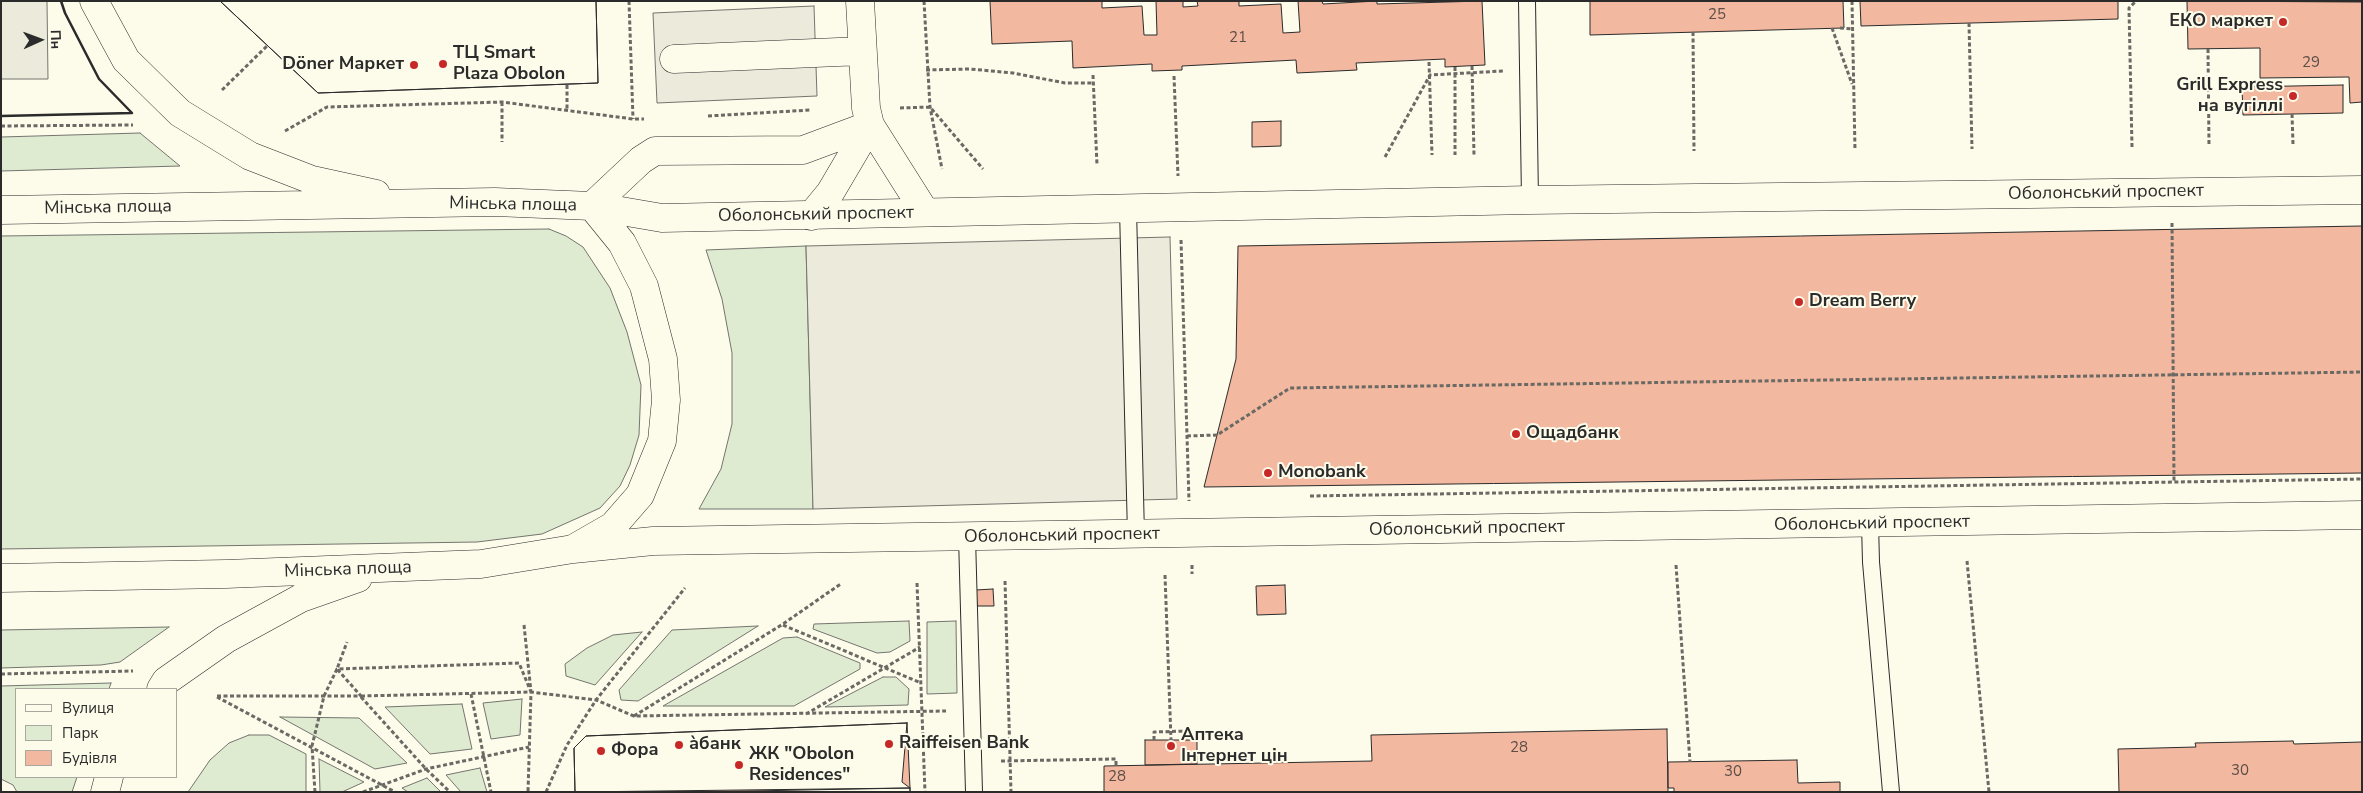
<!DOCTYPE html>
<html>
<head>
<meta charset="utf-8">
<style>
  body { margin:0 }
  #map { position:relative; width:2363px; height:793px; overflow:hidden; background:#fdfbea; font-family:"Nunito Sans",sans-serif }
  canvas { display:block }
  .frame { position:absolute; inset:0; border:2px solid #2b2b2b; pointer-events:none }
  .legend { position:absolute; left:15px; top:688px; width:162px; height:90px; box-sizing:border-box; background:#fdfbea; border:1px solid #a9a89e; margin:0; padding:6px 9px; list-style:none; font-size:15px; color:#2b2b2b }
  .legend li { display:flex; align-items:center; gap:10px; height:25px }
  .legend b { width:25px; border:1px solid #a9a89e }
  .north { position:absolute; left:15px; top:15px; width:50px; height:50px; -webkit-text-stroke:4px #fdfbea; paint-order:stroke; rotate:88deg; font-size:14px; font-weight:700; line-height:20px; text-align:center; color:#2b2b2b }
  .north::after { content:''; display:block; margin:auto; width:18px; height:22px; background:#2b2b2b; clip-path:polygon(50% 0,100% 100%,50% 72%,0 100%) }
</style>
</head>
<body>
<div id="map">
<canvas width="2363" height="793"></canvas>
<div class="frame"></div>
<ul class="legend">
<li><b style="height:6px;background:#fdfbea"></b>Вулиця</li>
<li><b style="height:14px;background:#deebd1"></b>Парк</li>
<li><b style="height:14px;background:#f2b8a0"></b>Будівля</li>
</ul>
<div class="north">Пн</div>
</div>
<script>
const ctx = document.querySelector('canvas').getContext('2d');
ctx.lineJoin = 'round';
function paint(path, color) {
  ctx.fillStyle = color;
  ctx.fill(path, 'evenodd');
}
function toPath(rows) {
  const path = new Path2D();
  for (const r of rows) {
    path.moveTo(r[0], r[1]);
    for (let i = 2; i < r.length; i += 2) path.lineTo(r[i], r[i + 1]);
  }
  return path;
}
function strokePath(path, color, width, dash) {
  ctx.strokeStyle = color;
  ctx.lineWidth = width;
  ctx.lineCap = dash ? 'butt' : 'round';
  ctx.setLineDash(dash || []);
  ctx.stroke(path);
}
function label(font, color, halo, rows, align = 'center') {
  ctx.font = font + ' "Nunito Sans",sans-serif';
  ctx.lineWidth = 4;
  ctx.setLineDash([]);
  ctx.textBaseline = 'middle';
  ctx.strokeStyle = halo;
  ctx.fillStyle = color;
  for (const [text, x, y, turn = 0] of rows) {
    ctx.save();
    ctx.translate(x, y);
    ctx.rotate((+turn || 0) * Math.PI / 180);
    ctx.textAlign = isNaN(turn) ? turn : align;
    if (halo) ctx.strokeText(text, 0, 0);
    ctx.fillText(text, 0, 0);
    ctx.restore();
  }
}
const green = toPath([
  [140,133,180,166,1,171,1,137,140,133],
  [549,229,566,236,583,247,610,288,627,332,641,385,639,435,630,465,620,486,600,508,542,534,477,542,1,549,1,236,549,229],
  [806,246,813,509,699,509,721,469,732,424,732,353,722,299,706,250,806,246],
  [909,621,910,641,890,652,877,653,813,629,814,624,909,621],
  [956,621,957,693,927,694,927,622,956,621],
  [758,626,638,701,621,700,619,690,672,630,758,626],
  [169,627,120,662,101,665,1,668,1,630,169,627],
  [642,632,595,685,566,676,565,664,587,648,613,635,642,632],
  [797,637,860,663,860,669,794,706,663,706,783,638,797,637],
  [883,677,896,677,909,689,908,705,825,707,883,677],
  [111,683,109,689,16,689,16,777,77,777,72,792,17,792,13,785,1,779,1,686,111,683],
  [522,699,520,735,491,739,483,703,522,699],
  [462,704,472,749,430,754,385,707,462,704],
  [280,717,359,718,407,763,375,769,280,717],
  [249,735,269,735,306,754,306,792,188,792,210,760,229,743,249,735],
  [319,759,364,782,342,792,320,792,319,759],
  [480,768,487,792,461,792,446,775,480,768],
  [427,778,441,792,408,792,402,788,427,778]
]);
const parking = toPath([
  [1,1,47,1,48,79,1,79,1,1],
  [814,6,817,96,657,103,653,13,814,6],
  [1170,237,1177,499,813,509,806,246,1170,237]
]);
const building = toPath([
  [220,1,596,1,598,83,318,93,220,1],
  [220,1,596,1,598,83,318,93,220,1],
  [990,1,1102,1,1102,8,1142,6,1144,35,1157,35,1156,1,1183,1,1183,7,1198,6,1197,1,1239,1,1239,6,1281,4,1283,33,1300,32,1298,1,1322,1,1323,4,1377,1,1377,4,1482,1,1485,65,1445,67,1445,59,1356,63,1357,70,1297,73,1296,60,1182,66,1182,70,1152,71,1152,64,1073,68,1072,41,992,44,990,1],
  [1590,1,1843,1,1844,28,1590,35,1590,1],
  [1860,1,2118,1,2118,19,1861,26,1860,1],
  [2187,1,2362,2,2362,102,2350,103,2349,77,2260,78,2260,48,2188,49,2187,1],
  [2343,85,2343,113,2243,115,2242,87,2343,85],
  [1281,121,1281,146,1252,147,1252,122,1281,121],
  [2362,226,2362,473,1204,487,1236,359,1238,246,2362,226],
  [1285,585,1286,614,1257,615,1256,586,1285,585],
  [993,589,994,606,977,606,976,590,993,589],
  [907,723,910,788,575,792,574,748,586,736,907,723],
  [907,723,902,782,910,788,910,792,575,792,574,748,586,736,907,723],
  [1667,729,1668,792,1104,792,1104,766,1372,761,1371,735,1667,729],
  [1145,740,1197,740,1197,764,1145,765,1145,740],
  [2293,741,2294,744,2362,742,2362,792,2119,792,2118,749,2196,747,2195,743,2293,741],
  [1797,760,1798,783,1840,782,1840,792,1674,792,1674,788,1668,788,1668,762,1797,760],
  [910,788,910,792,697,792,910,788]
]);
const path = toPath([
  [629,1,633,119],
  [924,1,930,107,942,169],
  [1852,1,1855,150],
  [1969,23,1972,149],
  [1832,28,1852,84],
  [1840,28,1853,29],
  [1693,32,1694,151],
  [2208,49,2209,145],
  [1429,62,1432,155],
  [1472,66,1474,155],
  [1455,67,1455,155],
  [926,70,970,69,1013,73,1065,83,1094,83],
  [1093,75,1097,165],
  [1174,76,1178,176],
  [567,85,567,111],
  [222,90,268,45],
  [502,102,502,142],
  [900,108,930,107,983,169],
  [2292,114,2293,144],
  [708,116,811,110],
  [1,126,133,125],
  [285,131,327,107,502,102,633,119,644,119],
  [2132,147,2129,8,2136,1],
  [1385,157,1430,75,1503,71],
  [2172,223,2174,482],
  [1181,240,1189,501],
  [1187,436,1217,435,1290,388,2362,372],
  [1310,496,2362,479],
  [1967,561,1989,792],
  [1192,565,1192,574],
  [1676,565,1690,762],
  [1165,575,1171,740],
  [1005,581,1011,792],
  [917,583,925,792],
  [524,625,531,692,528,792],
  [783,625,921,683],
  [1,674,133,671],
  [471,694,491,792],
  [217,696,361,696,337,669,347,642],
  [361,696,531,692,596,700,634,716,946,711],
  [217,697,395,792],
  [361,697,426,769,450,792],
  [806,714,920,647],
  [634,716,783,624,842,583],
  [1154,740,1154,732,1188,731,1187,740],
  [1001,761,1116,759,1116,766],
  [315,792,312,746,324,696,337,669,519,663,531,692],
  [363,792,426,769,529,747],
  [546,792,567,745,596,700,685,588]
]);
const service = toPath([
  [1527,1,1530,200],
  [1128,209,1136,535],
  [1870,524,1871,562,1891,792],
  [967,537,974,792]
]);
const minor = toPath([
  [860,1,866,108,870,125,925,212],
  [674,59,862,51],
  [592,206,641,160,655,151,803,150,870,125],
  [811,216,830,193,870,125]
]);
const secondary = toPath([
  [94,1,126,60,180,113,250,156,312,180,376,194],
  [1,210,495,202,592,206,662,218,1530,200,2362,190],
  [573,549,653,541,2362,515],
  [1,578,226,574,481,564,573,549,613,526,640,495,662,441,666,400,663,359,644,286,622,243,592,206],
  [161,689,166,681,226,639,301,598,358,578],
  [105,792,109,777]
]);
const wall = toPath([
  [1,116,132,113,99,79,65,13,61,1]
]);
const markers = [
  [2283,22,5,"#c62828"],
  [443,64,5,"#c62828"],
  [414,65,5,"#c62828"],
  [2293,96,5,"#c62828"],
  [1799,302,5,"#c62828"],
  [1516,434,5,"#c62828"],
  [1268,473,5,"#c62828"],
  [889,744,5,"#c62828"],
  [679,745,5,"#c62828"],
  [1171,746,5,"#c62828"],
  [601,751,5,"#c62828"],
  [739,765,5,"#c62828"]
];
const numberNames = [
  ["25",1717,15],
  ["21",1238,38],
  ["29",2311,63],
  ["28",1519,748],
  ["30",2240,771],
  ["30",1733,772],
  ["28",1117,777]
];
const poiNames = [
  ["ЕКО маркет",2273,22,"right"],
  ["ТЦ Smart",453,54],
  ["Plaza Obolon",453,75],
  ["Döner Маркет",404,65,"right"],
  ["Grill Express",2283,86,"right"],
  ["на вугіллі",2283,107,"right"],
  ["Dream Berry",1809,302],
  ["Ощадбанк",1526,434],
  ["Monobank",1278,473],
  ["Аптека",1181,736],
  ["Інтернет цін",1181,757],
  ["Raiffeisen Bank",899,744],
  ["а̀банк",689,745],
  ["Фора",611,751],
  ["ЖК \"Obolon",749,755],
  ["Residences\"",749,776]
];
const streetNames = [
  ["Оболонський проспект",2106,193,-1],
  ["Мінська площа",513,205,1],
  ["Мінська площа",108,208,-1],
  ["Оболонський проспект",816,215,-1],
  ["Оболонський проспект",1872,524,-1],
  ["Оболонський проспект",1467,529,-1],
  ["Оболонський проспект",1062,536,-1],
  ["Мінська площа",348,570,-2]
];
paint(green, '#deebd1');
strokePath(green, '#74746e', 1);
paint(parking, '#eceadb');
strokePath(parking, '#74746e', 1);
paint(building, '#f2b8a0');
strokePath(building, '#2b2b2b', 1);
strokePath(service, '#2b2b2b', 18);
strokePath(minor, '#2b2b2b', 29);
strokePath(secondary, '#2b2b2b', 29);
strokePath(path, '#6a6964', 3, [4, 2.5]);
strokePath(service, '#fdfbea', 16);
strokePath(minor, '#fdfbea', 28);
strokePath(secondary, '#fdfbea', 28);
strokePath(wall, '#2b2b2b', 2.5);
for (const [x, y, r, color] of markers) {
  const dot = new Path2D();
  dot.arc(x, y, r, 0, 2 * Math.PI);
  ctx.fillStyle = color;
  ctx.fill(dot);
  strokePath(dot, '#fdfbea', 2);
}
label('15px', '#5d4e48', null, numberNames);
label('bold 18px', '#2b2b2b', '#fdfbea', poiNames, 'left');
label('18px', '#2b2b2b', '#fdfbea', streetNames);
</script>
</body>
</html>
